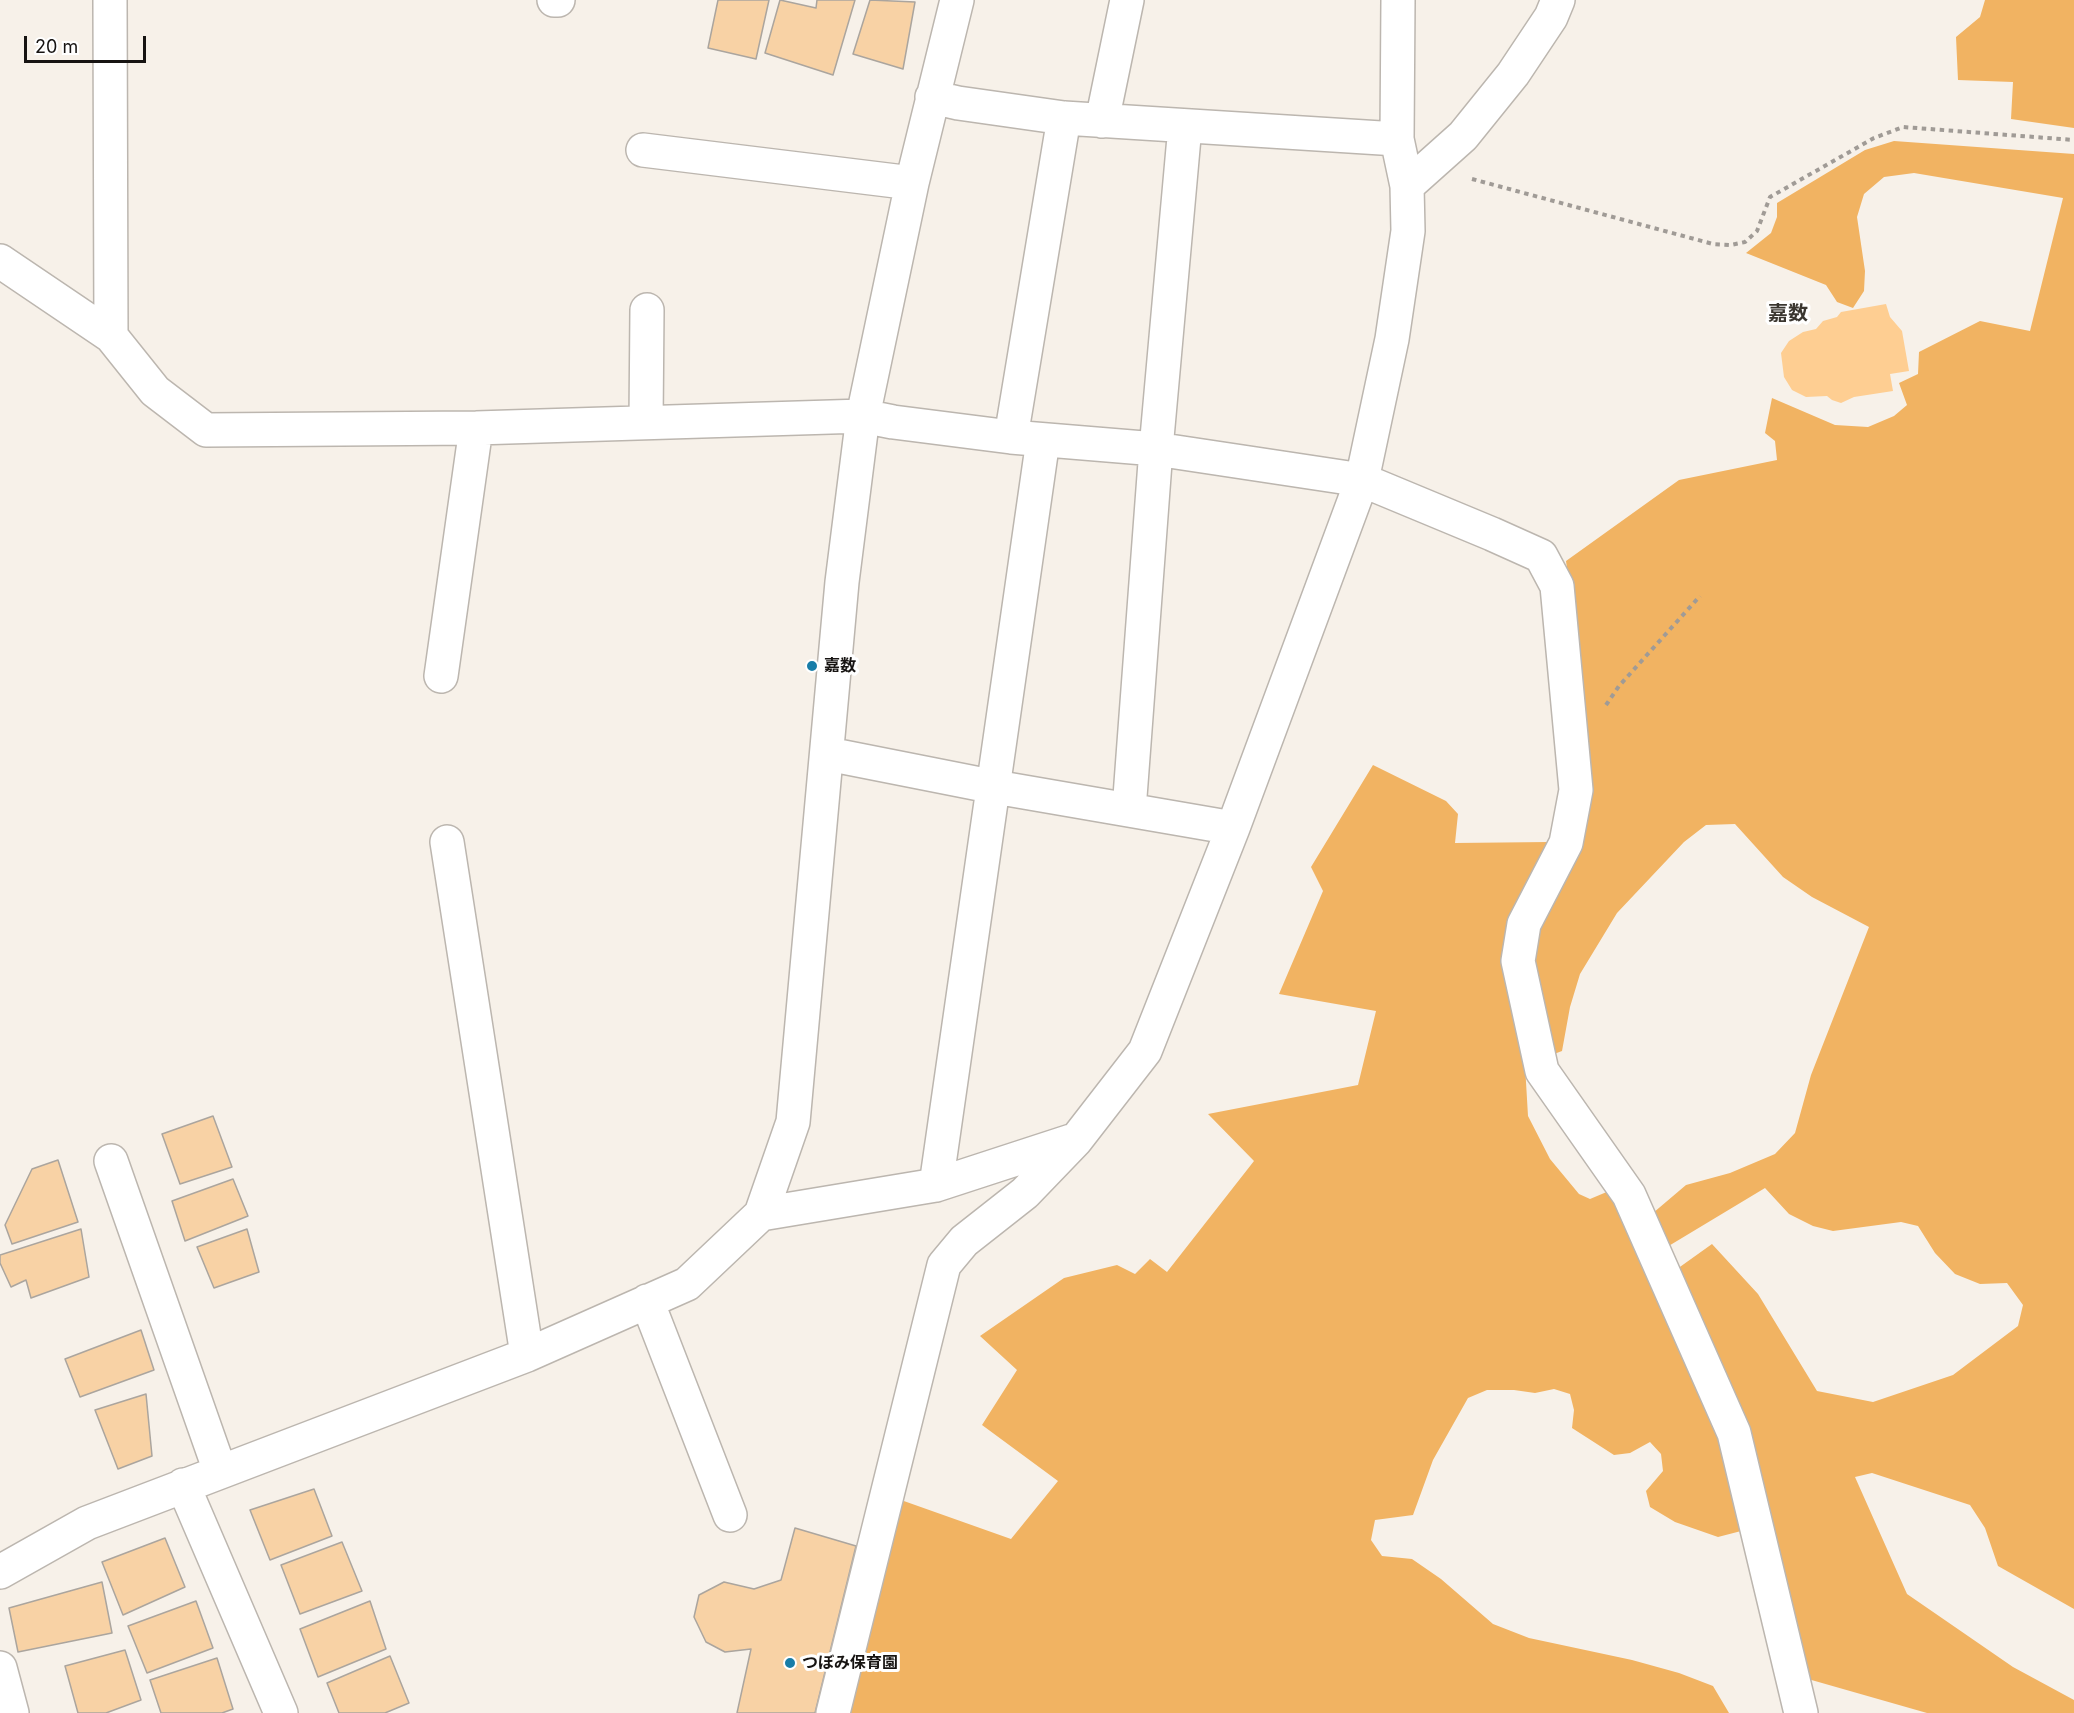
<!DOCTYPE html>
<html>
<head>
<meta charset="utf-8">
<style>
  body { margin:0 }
  #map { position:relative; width:2074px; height:1713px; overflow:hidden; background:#f7f1e9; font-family:Inter,sans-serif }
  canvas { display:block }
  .scale { position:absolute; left:24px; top:36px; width:122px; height:27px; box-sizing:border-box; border:3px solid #171412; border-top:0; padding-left:8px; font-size:18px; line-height:21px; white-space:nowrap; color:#171412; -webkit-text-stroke:4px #fff; paint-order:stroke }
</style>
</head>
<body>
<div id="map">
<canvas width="2074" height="1713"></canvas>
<div class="scale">20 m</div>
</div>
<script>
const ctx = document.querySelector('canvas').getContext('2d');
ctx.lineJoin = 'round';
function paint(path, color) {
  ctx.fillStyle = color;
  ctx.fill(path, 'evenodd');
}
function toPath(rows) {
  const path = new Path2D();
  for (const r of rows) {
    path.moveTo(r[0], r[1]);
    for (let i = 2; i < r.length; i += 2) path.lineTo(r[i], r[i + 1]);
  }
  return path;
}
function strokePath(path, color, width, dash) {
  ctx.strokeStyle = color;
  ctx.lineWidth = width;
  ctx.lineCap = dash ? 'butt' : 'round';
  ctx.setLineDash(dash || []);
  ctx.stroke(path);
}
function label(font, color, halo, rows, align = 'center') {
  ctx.font = font + ' Inter,"Noto Sans JP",sans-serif';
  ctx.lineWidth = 6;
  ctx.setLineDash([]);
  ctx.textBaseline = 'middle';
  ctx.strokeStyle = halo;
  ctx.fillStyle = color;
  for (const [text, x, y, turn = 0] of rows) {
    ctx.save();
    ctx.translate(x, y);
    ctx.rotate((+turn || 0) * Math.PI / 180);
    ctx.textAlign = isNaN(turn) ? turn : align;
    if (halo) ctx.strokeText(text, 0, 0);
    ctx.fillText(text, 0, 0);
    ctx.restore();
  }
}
const green = toPath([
  [1886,304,1890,317,1902,331,1909,371,1890,374,1893,391,1854,397,1841,403,1832,400,1827,396,1806,397,1792,390,1784,377,1781,353,1789,341,1803,332,1816,329,1823,321,1837,317,1841,312]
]);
const forest = toPath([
  [1985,0,2074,0,2074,128,2011,119,2013,82,1958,80,1956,37,1980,17],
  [1894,141,2074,154,2074,1609,1998,1566,1985,1528,1970,1505,1872,1473,1855,1477,1907,1594,2013,1667,2074,1700,2074,1713,1927,1713,1808,1679,1761,1473,1740,1419,1677,1269,1712,1244,1758,1294,1817,1391,1873,1402,1953,1375,2018,1326,2023,1305,2007,1283,1980,1284,1955,1274,1935,1253,1918,1226,1901,1222,1833,1231,1813,1226,1789,1214,1765,1188,1667,1247,1653,1213,1686,1185,1730,1173,1775,1154,1795,1133,1811,1075,1869,927,1812,897,1783,877,1735,824,1706,825,1684,842,1617,913,1580,974,1570,1007,1562,1051,1525,1065,1528,1116,1550,1159,1579,1194,1590,1199,1609,1191,1716,1422,1745,1530,1718,1537,1675,1522,1650,1507,1646,1491,1663,1471,1661,1454,1650,1442,1630,1453,1614,1455,1572,1428,1574,1410,1570,1394,1554,1389,1535,1393,1514,1390,1487,1390,1468,1398,1433,1460,1413,1515,1375,1520,1371,1540,1382,1556,1412,1559,1441,1579,1493,1624,1529,1638,1632,1660,1679,1673,1713,1686,1729,1713,847,1713,901,1500,1011,1539,1058,1481,982,1425,1017,1370,980,1336,1064,1278,1117,1265,1135,1274,1150,1259,1167,1272,1254,1161,1208,1114,1358,1085,1376,1011,1279,994,1323,891,1311,867,1373,765,1446,801,1458,814,1455,843,1549,842,1585,826,1576,635,1566,561,1679,480,1777,460,1775,441,1765,433,1772,398,1835,425,1868,427,1894,416,1907,405,1899,383,1918,374,1919,352,1980,321,2030,331,2063,198,1914,173,1884,177,1864,194,1857,217,1865,271,1864,291,1853,308,1837,302,1826,285,1746,253,1771,233,1777,217,1777,203,1865,150]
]);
const building = toPath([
  [718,0,769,0,756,59,708,48,718,0],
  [780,0,816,8,817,0,855,0,833,75,765,53,780,0],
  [870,0,915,2,903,69,853,54,870,0],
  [213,1116,232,1167,180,1184,162,1134,213,1116],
  [58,1160,78,1222,12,1244,5,1225,32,1169,58,1160],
  [233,1179,248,1216,185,1241,172,1201,233,1179],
  [81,1229,89,1277,31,1298,26,1280,11,1287,0,1263,0,1255,81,1229],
  [247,1229,259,1272,214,1288,197,1247,247,1229],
  [141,1330,154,1370,80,1397,65,1359,141,1330],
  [146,1394,152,1456,118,1469,95,1410,146,1394],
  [314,1489,332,1536,270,1560,250,1510,314,1489],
  [795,1528,856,1546,815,1713,737,1713,751,1649,725,1652,706,1642,694,1617,699,1595,724,1582,754,1589,781,1580,795,1528],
  [165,1538,185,1587,123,1615,102,1562,165,1538],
  [342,1542,362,1591,300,1614,281,1565,342,1542],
  [102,1582,112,1633,18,1652,9,1608,102,1582],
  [196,1601,213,1648,147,1673,128,1626,196,1601],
  [370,1601,386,1649,318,1677,300,1629,370,1601],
  [125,1650,141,1700,106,1713,78,1713,65,1666,125,1650],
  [390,1656,409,1703,385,1713,339,1713,327,1683,390,1656],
  [217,1658,233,1709,222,1713,161,1713,150,1680,217,1658]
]);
const path = toPath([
  [1472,179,1713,244,1731,245,1745,242,1757,231,1770,197,1874,138,1903,127,2074,140],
  [1606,705,1619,686,1700,596]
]);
const minor = toPath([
  [110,0,111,336],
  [554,0,558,0],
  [932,97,958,103,1064,118,1397,139],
  [1102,121,1127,0],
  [643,150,912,183],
  [1407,186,1463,136,1513,74,1551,17,1558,0],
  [0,261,111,336,155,391,206,430,476,428,863,416,893,422,1011,437,1156,449,1362,480,1492,534,1541,556,1557,586,1576,790,1566,843,1524,924,1518,961,1542,1071,1629,1195,1734,1433,1801,1713],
  [646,422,647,310],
  [1011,437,1064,118],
  [441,676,476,428],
  [828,754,995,787,1233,828],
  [1129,810,1156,449,1185,126],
  [447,842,527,1355],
  [111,1161,220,1471],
  [936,1185,1043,440],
  [761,1214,936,1185,1071,1141],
  [647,1301,730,1515],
  [183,1485,281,1713],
  [0,1572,87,1523,527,1355,687,1284,761,1214,793,1122,842,582,863,416,912,183,957,0],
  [0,1668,12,1713],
  [833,1713,944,1265,964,1241,1025,1193,1076,1140,1145,1051,1233,828,1362,480,1392,339,1408,231,1407,186,1397,139,1398,0]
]);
const markers = [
  [812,666,6,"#187da8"],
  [790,1663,6,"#187da8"]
];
const poiNames = [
  ["嘉数",824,666],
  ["つぼみ保育園",802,1663]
];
const quarterNames = [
  ["嘉数",1788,314]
];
paint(green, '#fece92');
paint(forest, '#f1b362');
paint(building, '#f8d2a5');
strokePath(building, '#aba59e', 1.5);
strokePath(minor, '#bcb6af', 36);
strokePath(path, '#a09b96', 4, [4.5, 4.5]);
strokePath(minor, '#fff', 33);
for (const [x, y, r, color] of markers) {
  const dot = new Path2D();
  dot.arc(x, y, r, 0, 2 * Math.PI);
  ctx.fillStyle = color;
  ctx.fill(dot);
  strokePath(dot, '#fff', 2);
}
label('bold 16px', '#171412', '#fff', poiNames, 'left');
label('bold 20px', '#3a3630', '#fff', quarterNames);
</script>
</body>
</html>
